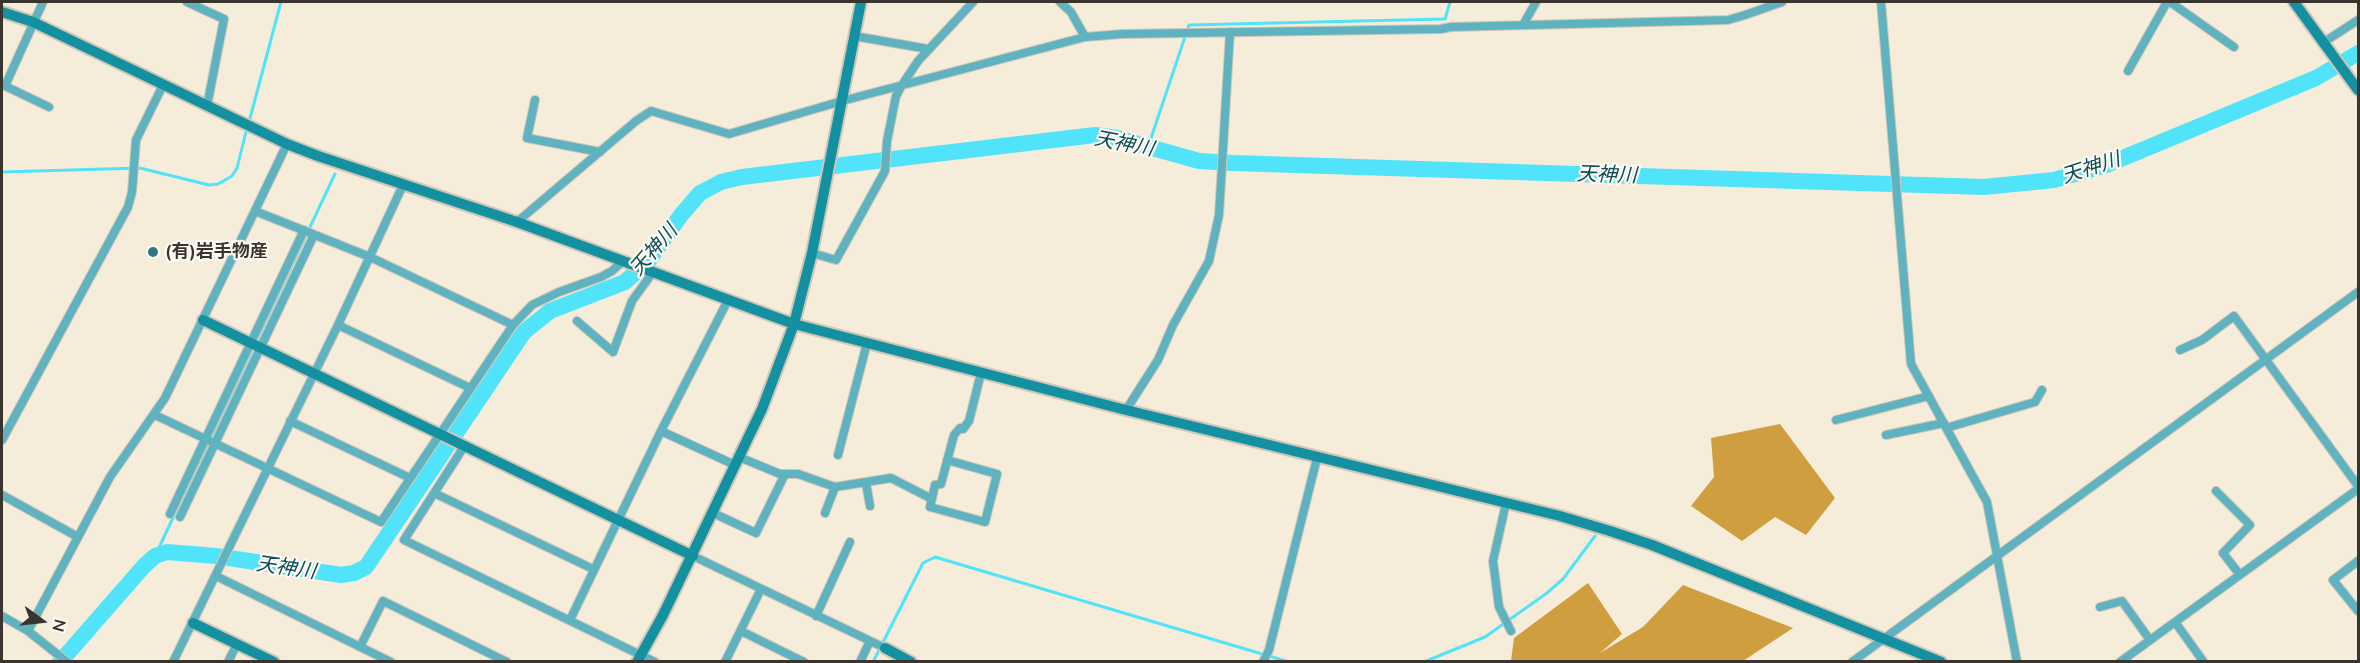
<!DOCTYPE html>
<html>
<head>
<meta charset="utf-8">
<style>
  body { margin:0 }
  #map { position:relative; width:2360px; height:663px; overflow:hidden; background:#f6ecda; font-family:Mulish,sans-serif }
  canvas { display:block }
  .frame { position:absolute; inset:0; border:3px solid #39352e; pointer-events:none }
  .north { position:absolute; left:12px; top:591px; width:60px; height:60px; -webkit-text-stroke:4px #fefaf3; paint-order:stroke; rotate:105deg; font-size:16px; font-weight:700; line-height:24px; text-align:center; color:#39352e }
  .north::after { content:''; display:block; margin:auto; width:21px; height:27px; background:#39352e; clip-path:polygon(50% 0,100% 100%,50% 72%,0 100%) }
</style>
</head>
<body>
<div id="map">
<canvas width="2360" height="663"></canvas>
<div class="frame"></div>
<div class="north">N</div>
</div>
<script>
const ctx = document.querySelector('canvas').getContext('2d');
ctx.lineJoin = 'round';
function paint(path, color) {
  ctx.fillStyle = color;
  ctx.fill(path, 'evenodd');
}
function toPath(rows) {
  const path = new Path2D();
  for (const r of rows) {
    path.moveTo(r[0], r[1]);
    for (let i = 2; i < r.length; i += 2) path.lineTo(r[i], r[i + 1]);
  }
  return path;
}
function strokePath(path, color, width, dash) {
  ctx.strokeStyle = color;
  ctx.lineWidth = width;
  ctx.lineCap = dash ? 'butt' : 'round';
  ctx.setLineDash(dash || []);
  ctx.stroke(path);
}
function label(font, color, halo, rows, align = 'center') {
  ctx.font = font + ' Mulish,"Noto Sans JP",sans-serif';
  ctx.lineWidth = 4.5;
  ctx.setLineDash([]);
  ctx.textBaseline = 'middle';
  ctx.strokeStyle = halo;
  ctx.fillStyle = color;
  for (const [text, x, y, turn = 0] of rows) {
    ctx.save();
    ctx.translate(x, y);
    ctx.rotate((+turn || 0) * Math.PI / 180);
    ctx.textAlign = isNaN(turn) ? turn : align;
    if (halo) ctx.strokeText(text, 0, 0);
    ctx.fillText(text, 0, 0);
    ctx.restore();
  }
}
const forest = toPath([
  [1780,424,1835,498,1806,535,1775,517,1742,541,1691,506,1714,477,1711,438],
  [1588,583,1622,634,1600,653,1643,627,1683,585,1793,628,1743,661,1511,661,1514,638]
]);
const stream = toPath([
  [249,122,281,2],
  [1148,147,1189,25,1445,19,1450,2],
  [2,172,140,168,209,185,218,184,232,176,237,168,247,128],
  [155,556,335,174],
  [873,662,923,563,935,557,1289,662],
  [1424,662,1485,637,1547,593,1563,579,1595,536]
]);
const river = toPath([
  [60,662,144,566,155,556,167,552,216,556,341,575,354,573,366,567,524,332,550,311,625,282,649,260,681,215,700,193,721,182,742,177,1095,135,1117,138,1199,161,1233,163,1984,187,2054,180,2106,165,2316,78,2358,53]
]);
const street = toPath([
  [43,2,5,86,49,107],
  [187,2,224,19,207,106],
  [1060,2,1071,12,1085,37],
  [1881,2,1911,364,1987,502,2017,662],
  [2170,2,2234,47],
  [1523,25,1536,2],
  [854,36,928,49],
  [2324,42,2358,20],
  [2128,71,2167,2],
  [535,100,527,138,600,152],
  [255,211,370,257,513,325],
  [517,222,636,121,651,111,729,134,842,101,1085,37,1122,34,1441,29,1451,27,1728,20,1745,15,1782,2],
  [812,253,836,260,885,171,887,141,896,96,902,85,918,61,973,2],
  [577,321,613,352,632,301,653,272],
  [338,325,470,388],
  [2180,350,2202,340,2234,316,2358,486],
  [1126,410,1158,360,1173,325,1209,261,1219,215,1230,32],
  [155,415,381,522,513,325,532,305,559,292,601,277,612,271,623,261],
  [1836,420,1929,396],
  [290,421,410,478],
  [1946,428,2035,402,2042,390],
  [661,431,735,465],
  [1886,435,1944,423],
  [2,440,128,207,132,192,136,140,163,85],
  [465,445,404,540,655,662],
  [838,455,867,343],
  [739,457,780,474,798,474,835,487,891,478,932,499],
  [947,460,997,474,985,522,930,507,935,485,941,484,954,435,960,428,963,429,969,421,981,373],
  [866,483,870,506],
  [2216,491,2250,525,2223,553,2240,575],
  [434,493,593,569],
  [2,495,78,537],
  [1506,503,1493,561,1499,607,1511,631],
  [713,513,756,533,785,474],
  [825,513,835,487],
  [170,514,304,230],
  [180,517,314,235],
  [693,556,885,648],
  [2358,561,2333,580,2358,611],
  [216,576,391,662],
  [2100,607,2122,601,2150,640],
  [2,616,28,631,67,662],
  [816,616,850,542],
  [570,620,661,431,728,300],
  [2175,622,2203,661],
  [28,631,110,477,165,398,287,144],
  [741,631,804,662],
  [360,647,383,601,507,662],
  [173,662,338,325,403,185],
  [228,662,237,644],
  [725,662,761,589],
  [860,662,870,641],
  [1263,662,1269,650,1317,458],
  [1852,662,2358,292],
  [2120,662,2358,489]
]);
const secondary = toPath([
  [2294,2,2358,90],
  [2,12,33,22,287,144,318,156,517,222,794,324,1126,410,1560,516,1610,531,1652,545,1941,662],
  [203,320,693,556],
  [193,623,274,662],
  [885,648,911,662],
  [637,662,663,615,762,409,794,324,812,253,861,2]
]);
const markers = [
  [153,252,6,"#307783"]
];
const poiNames = [
  ["(有)岩手物産",165,252]
];
const waterNames = [
  ["天神川",1124,144,11],
  ["天神川",2091,168,-18],
  ["天神川",1607,175,2],
  ["天神川",654,250,-49],
  ["天神川",286,568,8]
];
paint(forest, '#cf9f3f');
strokePath(stream, '#51e3f9', 3);
strokePath(river, '#51e3f9', 16);
strokePath(street, '#d0c7b8', 10);
strokePath(secondary, '#d0c7b8', 14);
strokePath(street, '#5fb2c0', 8);
strokePath(secondary, '#1391a1', 10);
for (const [x, y, r, color] of markers) {
  const dot = new Path2D();
  dot.arc(x, y, r, 0, 2 * Math.PI);
  ctx.fillStyle = color;
  ctx.fill(dot);
  strokePath(dot, '#fefaf3', 2);
}
label('bold 18px', '#39352e', '#fefaf3', poiNames, 'left');
label('italic 20px', '#0c4d56', '#fefaf3', waterNames);
</script>
</body>
</html>
